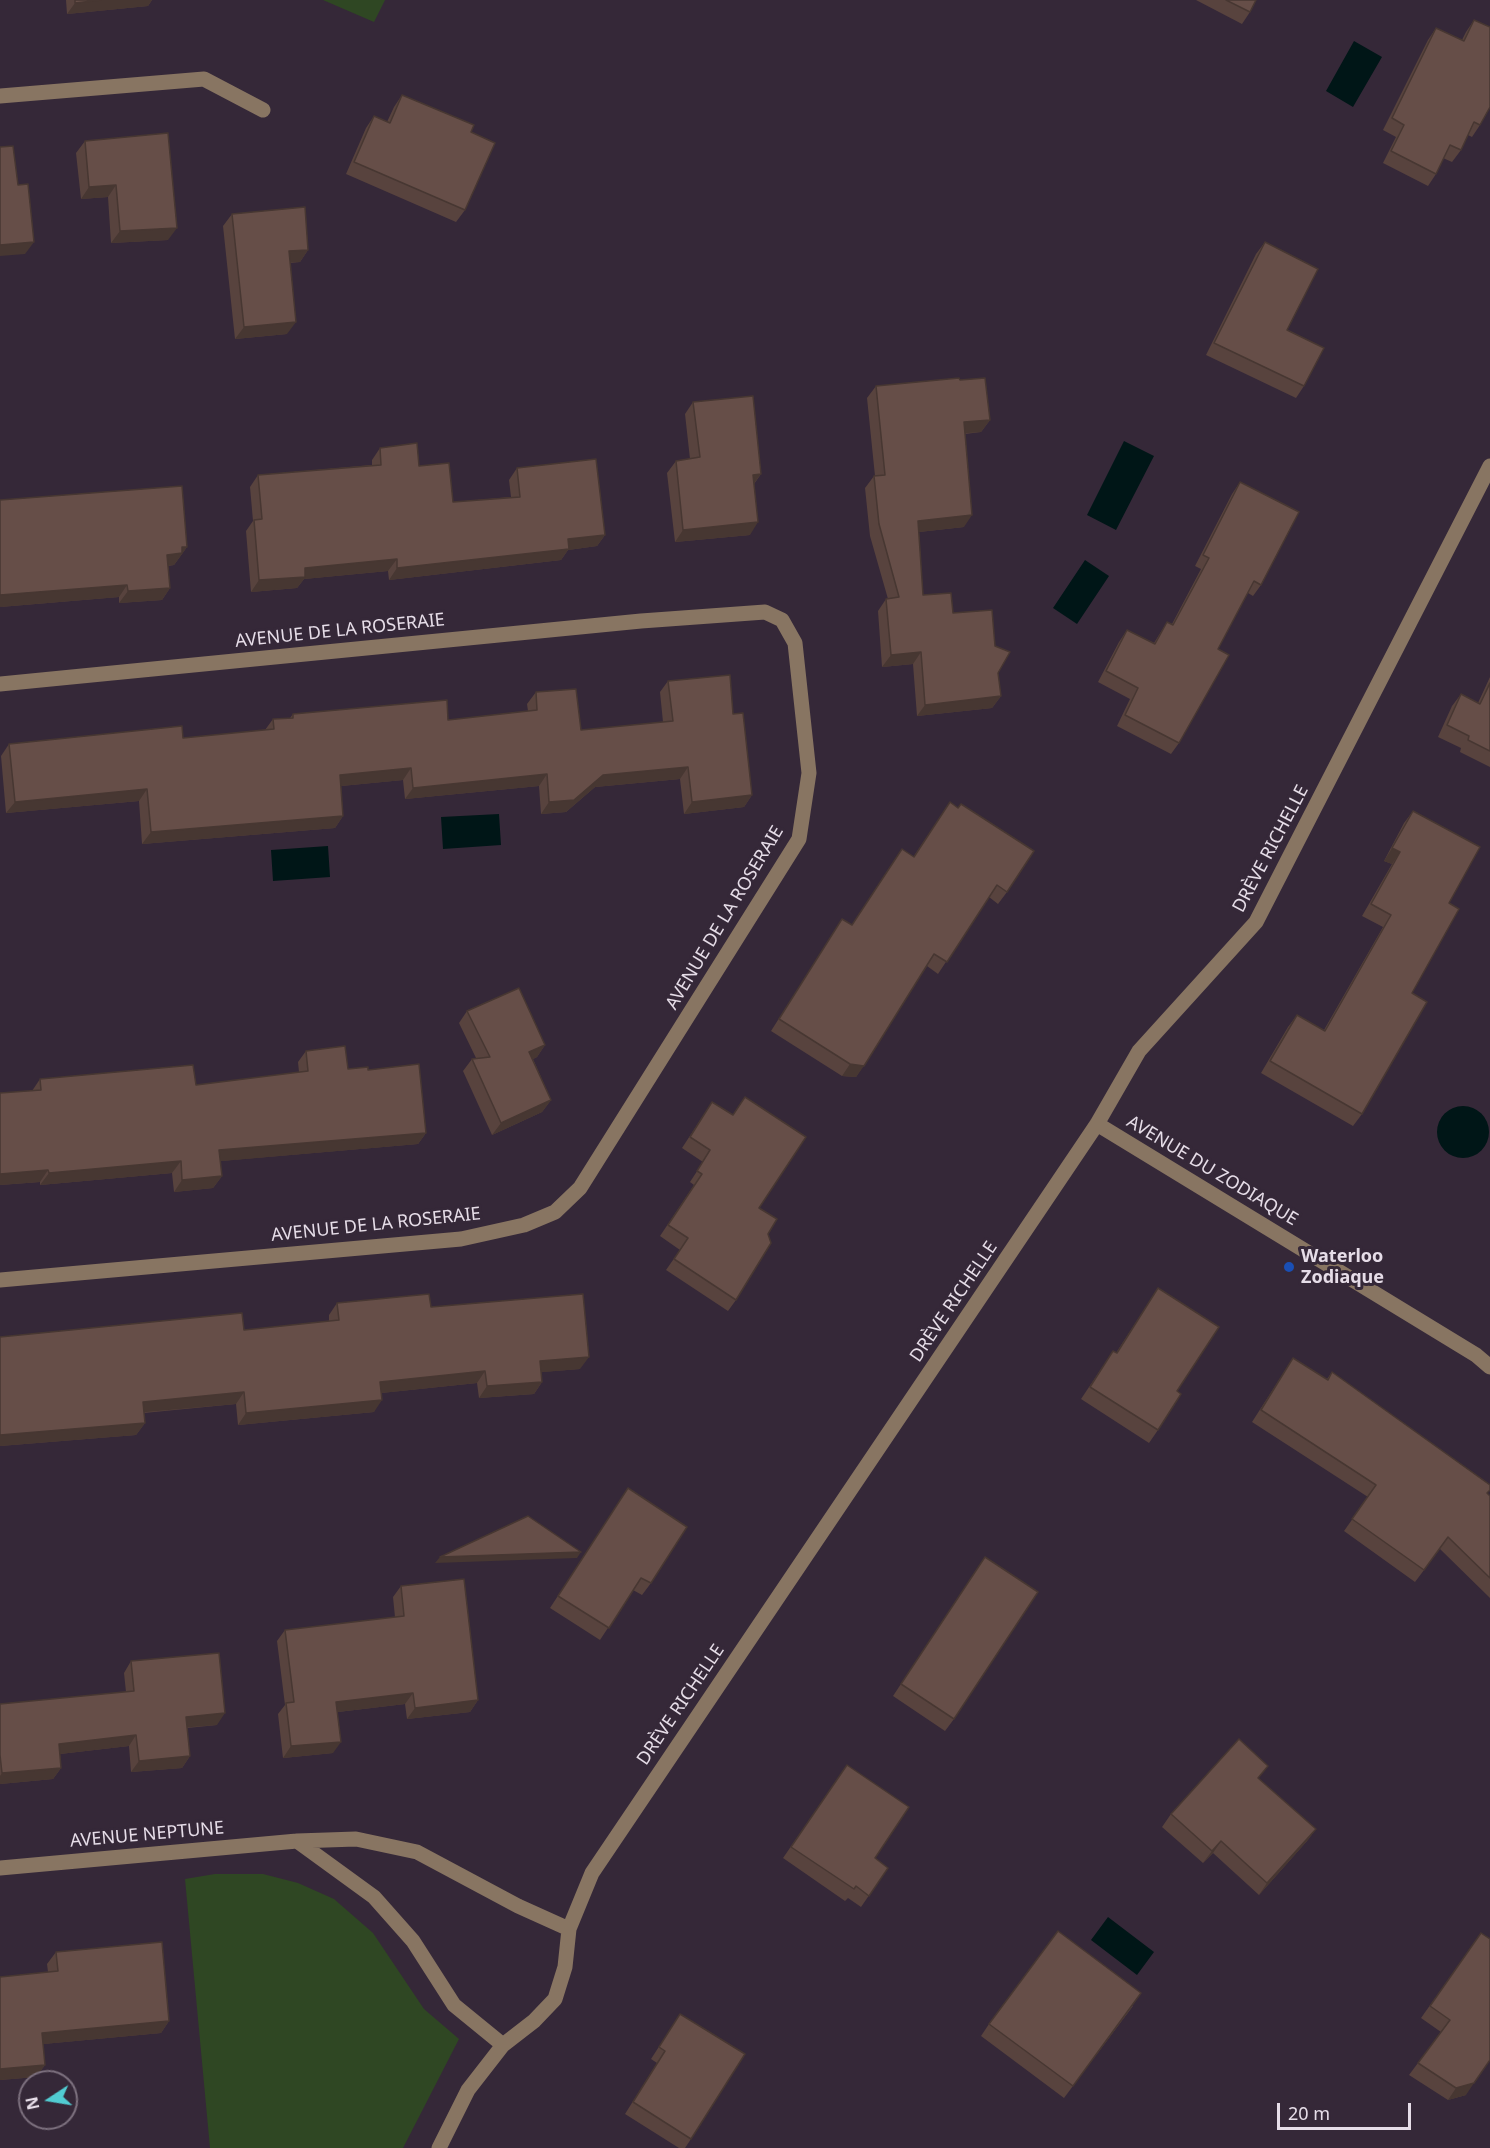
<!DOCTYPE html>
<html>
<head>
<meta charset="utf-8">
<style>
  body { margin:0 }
  #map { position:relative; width:1490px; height:2148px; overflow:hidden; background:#352838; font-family:"Noto Sans",sans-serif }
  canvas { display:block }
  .north { position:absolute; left:18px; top:2070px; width:60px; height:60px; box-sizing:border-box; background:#352838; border:2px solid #7c707e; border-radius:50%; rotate:258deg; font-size:16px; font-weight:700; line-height:24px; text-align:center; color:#e6dde8 }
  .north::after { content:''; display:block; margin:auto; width:21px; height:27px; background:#51ccd2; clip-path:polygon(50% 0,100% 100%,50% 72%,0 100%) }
  .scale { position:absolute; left:1277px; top:2103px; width:134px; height:27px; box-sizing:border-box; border:3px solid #e6dde8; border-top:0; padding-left:8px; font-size:18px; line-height:21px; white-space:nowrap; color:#e6dde8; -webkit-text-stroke:4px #352838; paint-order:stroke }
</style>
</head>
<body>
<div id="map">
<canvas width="1490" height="2148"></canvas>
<div class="north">N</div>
<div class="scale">20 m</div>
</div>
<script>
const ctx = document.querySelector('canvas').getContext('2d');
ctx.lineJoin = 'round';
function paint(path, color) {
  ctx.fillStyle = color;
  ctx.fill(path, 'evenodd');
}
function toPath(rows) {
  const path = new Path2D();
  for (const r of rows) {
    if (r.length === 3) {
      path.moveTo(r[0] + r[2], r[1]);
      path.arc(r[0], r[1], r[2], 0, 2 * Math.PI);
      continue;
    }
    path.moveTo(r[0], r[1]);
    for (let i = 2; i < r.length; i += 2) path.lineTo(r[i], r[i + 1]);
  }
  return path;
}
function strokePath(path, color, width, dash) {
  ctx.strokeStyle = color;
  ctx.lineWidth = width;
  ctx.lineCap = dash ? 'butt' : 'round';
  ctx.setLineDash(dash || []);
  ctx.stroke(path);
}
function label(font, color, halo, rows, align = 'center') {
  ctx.font = font + ' "Noto Sans",sans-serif';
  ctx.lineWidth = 6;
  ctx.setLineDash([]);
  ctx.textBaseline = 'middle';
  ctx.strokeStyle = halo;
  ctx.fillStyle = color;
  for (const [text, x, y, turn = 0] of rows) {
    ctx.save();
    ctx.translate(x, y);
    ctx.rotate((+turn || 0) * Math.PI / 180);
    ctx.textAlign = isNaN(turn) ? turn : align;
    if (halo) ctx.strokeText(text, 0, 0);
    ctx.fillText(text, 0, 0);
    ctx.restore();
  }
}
const green = toPath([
  [323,0,385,0,374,22],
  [215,1874,263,1874,298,1883,334,1899,373,1933,424,2009,459,2039,403,2148,210,2148,185,1879]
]);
const water = toPath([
  [1354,41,1382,57,1353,107,1326,91],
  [1124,441,1154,456,1116,530,1087,515],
  [1085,560,1109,576,1077,624,1053,608],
  [499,814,501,845,443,849,441,817],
  [328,846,330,877,273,881,271,850],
  [1463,1132,26],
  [1108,1917,1154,1952,1137,1975,1091,1940]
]);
const minor = toPath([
  [0,96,204,79,263,110],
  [0,684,641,621,765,612,782,620,795,643,809,773,799,839,580,1188,555,1212,524,1225,461,1239,0,1280],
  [1097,1124,1476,1355,1490,1367],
  [297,1841,374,1897,413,1941,454,2005,503,2045],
  [0,1868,297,1841,356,1839,417,1852,518,1906,569,1929],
  [439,2148,468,2090,503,2045,534,2021,555,1999,565,1967,569,1929,592,1873,1097,1124,1139,1051,1256,922,1490,466]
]);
const wall = toPath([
  [66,0,152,0,148,6,67,14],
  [1196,0,1256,0,1250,12,1242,24],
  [1474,20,1480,125,1472,137,1468,135,1461,150,1452,162,1443,158,1436,174,1428,186,1383,163,1396,137,1383,130,1428,40,1436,28,1462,40,1466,32],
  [402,95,471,132,465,210,456,222,346,174,366,128,374,116,387,122,394,107],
  [85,141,168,240,111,243,108,197,81,199,76,153],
  [232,214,308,250,300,262,290,263,287,334,235,339,223,226],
  [1265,242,1287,330,1304,386,1296,398,1206,355,1256,254],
  [960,380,990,420,981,432,965,434,964,527,919,532,923,595,953,613,998,673,1001,696,992,708,917,716,913,664,882,667,878,611,886,599,888,599,870,536,865,488,874,476,875,476,867,398,876,386],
  [693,402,761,474,754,484,750,535,675,542,667,473,676,461,690,459,685,414],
  [380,448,419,466,453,502,511,497,509,480,517,468,605,535,597,546,568,550,561,560,389,580,388,571,304,579,297,588,251,592,246,531,253,521,250,487,258,475,372,465,372,460],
  [1240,482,1261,585,1253,596,1248,593,1218,649,1179,743,1171,754,1117,726,1130,699,1098,682,1119,642,1127,630,1154,643,1167,622,1172,624,1201,569,1195,566,1232,494],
  [187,547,174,565,168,566,170,588,162,600,119,603,119,597,0,607],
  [1490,677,1490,767,1460,752,1461,748,1438,737,1452,706,1461,694,1478,703],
  [668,681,733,714,752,795,744,807,684,814,680,779,595,787,566,812,541,814,539,786,405,799,403,780,341,786,343,816,335,828,142,844,139,801,6,813,1,756,9,744,183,738,265,730,273,719,290,718,293,714,448,720,528,711,527,704,536,692,581,730,663,722,660,692],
  [950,802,1007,892,998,904,989,897,938,974,927,966,856,1077,842,1076,771,1031,842,919,852,925,914,856],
  [1413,811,1449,903,1362,1114,1353,1126,1261,1073,1288,1027,1297,1015,1324,1030,1383,927,1362,916,1392,864,1384,861,1404,823],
  [467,1011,545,1045,537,1057,533,1059,551,1100,542,1112,492,1135,463,1071,472,1059,476,1058,459,1023],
  [306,1051,348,1069,368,1070,426,1133,418,1144,220,1161,222,1176,213,1188,174,1192,172,1173,40,1185,40,1182,0,1185,0,1093,32,1091,40,1079,196,1085,299,1072,298,1062],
  [712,1102,759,1208,768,1234,736,1300,728,1311,666,1270,680,1250,660,1236,694,1185,690,1182,703,1162,682,1148],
  [1158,1288,1177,1391,1158,1430,1149,1443,1081,1399,1113,1351,1116,1353],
  [337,1303,431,1307,580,1369,541,1372,542,1382,534,1394,479,1398,477,1383,381,1393,374,1412,238,1425,236,1404,144,1413,145,1423,136,1435,0,1446,0,1337,244,1330,329,1321,329,1315],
  [1293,1358,1327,1379,1332,1372,1490,1496,1490,1598,1440,1549,1415,1582,1344,1531,1368,1497,1252,1422],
  [628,1488,651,1583,642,1595,633,1590,600,1640,550,1608],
  [977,1569,954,1719,945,1731,893,1696],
  [401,1586,478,1700,470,1712,407,1719,405,1704,338,1712,333,1753,283,1758,278,1714,285,1705,277,1641,285,1630,395,1617,393,1597],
  [131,1661,217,1725,187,1728,190,1756,182,1768,131,1772,129,1746,60,1754,61,1768,53,1779,0,1784,0,1704,126,1692,124,1673],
  [847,1765,875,1858,888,1868,861,1907,848,1898,845,1901,783,1858],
  [1259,1779,1316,1829,1307,1841,1259,1895,1213,1853,1203,1863,1162,1827,1171,1814],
  [1481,1933,1466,2095,1448,2100,1409,2075,1441,2032,1421,2018],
  [56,1952,169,2021,161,2033,43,2044,45,2065,36,2077,0,2080,0,1977,48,1972,47,1964],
  [1133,2006,1064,2098,981,2036,989,2024],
  [680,2014,691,2139,685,2148,679,2148,625,2114,657,2063,651,2059]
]);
const shadedWall = toPath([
  [101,0,152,0,148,6,67,14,75,3],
  [116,185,108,197,81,199,89,187],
  [177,228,168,240,111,243,120,231],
  [34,242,25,254,0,256,0,245],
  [308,250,300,262,280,263,289,251],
  [296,322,287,334,235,339,244,327],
  [990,420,981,432,955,434,964,422],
  [761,474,752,486,753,475],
  [972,515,964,527,910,533,918,521],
  [758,522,750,535,675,542,683,530],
  [605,535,597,546,568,550,561,560,389,580,397,568,568,539],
  [182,547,187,547,174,565,159,567,167,555],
  [397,559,388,571,304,579,297,588,251,592,259,580,305,568],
  [127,585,119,597,0,607,0,595],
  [170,588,162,600,119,603,128,591],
  [921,652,913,664,882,667,891,655],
  [1001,696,992,708,917,716,925,705],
  [688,767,680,779,595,787,566,812,541,814,549,802,603,775],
  [411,768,403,780,331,787,340,775],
  [547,774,539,786,405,799,413,788],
  [147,789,139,801,6,813,15,802],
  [752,795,744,807,684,814,692,802],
  [343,816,335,828,142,844,151,832],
  [1392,848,1400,852,1392,864,1384,861],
  [545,1045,537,1057,521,1065,529,1052],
  [850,1064,864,1066,856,1077,842,1076],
  [551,1100,542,1112,492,1135,501,1123],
  [426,1133,418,1144,211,1162,219,1150],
  [181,1161,172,1173,40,1185,49,1173],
  [48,1170,40,1182,0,1185,0,1174],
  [222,1176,213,1188,174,1192,182,1180],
  [589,1357,580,1369,532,1373,540,1361],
  [485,1371,477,1383,372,1394,380,1382],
  [542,1382,534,1394,479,1398,487,1386],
  [244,1392,236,1404,135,1413,143,1402],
  [382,1400,374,1412,238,1425,246,1413],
  [145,1423,136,1435,0,1446,0,1435],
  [581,1552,577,1558,435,1563,440,1557],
  [413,1693,405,1704,329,1713,336,1702],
  [478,1700,470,1712,407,1719,415,1708],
  [225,1713,217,1725,179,1728,186,1717],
  [136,1735,129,1746,51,1755,59,1744],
  [341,1742,333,1753,283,1758,291,1746],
  [190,1756,182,1768,131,1772,139,1761],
  [61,1768,53,1779,0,1784,0,1776,2,1773],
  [1316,1829,1307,1841,1259,1895,1267,1883],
  [1221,1841,1213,1853,1203,1863,1212,1851],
  [169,2021,161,2033,33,2045,42,2033],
  [45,2065,36,2077,0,2080,0,2069],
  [1474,2083,1466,2095,1448,2100,1456,2088]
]);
const building = toPath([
  [75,0,101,0,75,3,75,0],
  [1226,0,1256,0,1250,12,1226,0],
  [1474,20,1490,27,1490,107,1480,125,1474,122,1461,150,1450,145,1436,174,1391,151,1404,125,1392,118,1436,28,1464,41,1474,20],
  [402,95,474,125,471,132,495,143,465,210,354,162,374,116,390,123,402,95],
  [168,133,177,228,120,231,116,185,89,187,85,141,168,133],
  [13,146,18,185,28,184,34,242,0,245,0,147,13,146],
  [305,207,308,250,289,251,296,322,244,327,232,214,305,207],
  [1265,242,1318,269,1287,330,1324,348,1304,386,1214,343,1265,242],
  [959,378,960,380,985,378,990,420,964,422,972,515,918,521,923,595,951,593,953,613,992,610,995,646,1010,652,998,673,1001,696,925,705,921,652,891,655,886,599,899,597,879,524,874,476,885,475,876,386,959,378],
  [753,396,761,474,753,475,758,522,683,530,676,461,700,457,693,402,753,396],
  [417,443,419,466,449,463,453,502,520,497,517,468,596,459,605,535,568,539,569,549,397,568,397,559,305,568,305,577,259,580,254,520,262,519,258,475,381,465,380,448,417,443],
  [1240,482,1299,512,1261,585,1254,581,1218,649,1229,655,1179,743,1125,715,1138,688,1106,671,1127,630,1155,644,1167,622,1173,625,1209,558,1203,555,1240,482],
  [182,486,187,547,182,547,182,553,167,555,170,588,128,591,127,585,0,595,0,500,182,486],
  [730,675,733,714,743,713,752,795,692,802,688,767,603,775,574,800,549,802,547,774,413,788,411,768,340,775,343,816,151,832,147,789,15,802,9,744,182,726,183,738,274,729,273,719,293,718,293,714,447,700,448,720,537,710,536,692,576,689,581,730,673,721,668,681,730,675],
  [1490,683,1490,751,1468,740,1469,736,1447,725,1461,694,1480,704,1490,683],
  [950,802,958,808,961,804,1034,851,1007,892,997,885,947,962,934,954,864,1066,850,1064,779,1019,842,919,852,925,902,849,914,857,950,802],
  [1413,811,1480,847,1449,903,1459,909,1412,993,1427,1002,1362,1114,1270,1061,1297,1015,1325,1031,1391,915,1371,904,1400,852,1392,848,1413,811],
  [519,988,545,1045,529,1052,551,1100,501,1123,472,1059,490,1057,467,1011,519,988],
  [345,1046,348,1069,368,1067,368,1070,419,1064,426,1133,219,1150,222,1176,182,1180,181,1161,49,1173,48,1170,0,1174,0,1093,41,1090,40,1079,193,1065,196,1085,308,1071,306,1051,345,1046],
  [745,1097,806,1137,759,1208,777,1219,768,1234,771,1243,736,1300,674,1259,688,1238,668,1225,702,1174,697,1171,710,1150,690,1137,712,1102,733,1115,745,1097],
  [1158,1288,1219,1327,1177,1391,1181,1394,1158,1430,1090,1387,1113,1351,1117,1353,1158,1288],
  [429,1294,431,1307,583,1294,589,1357,540,1361,542,1382,487,1386,485,1371,380,1382,382,1400,246,1413,244,1392,143,1402,145,1423,0,1435,0,1337,242,1313,244,1330,339,1320,337,1303,429,1294],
  [1293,1358,1328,1380,1332,1372,1490,1485,1490,1490,1487,1493,1490,1496,1490,1578,1448,1537,1424,1570,1352,1519,1376,1485,1261,1410,1293,1358],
  [628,1488,687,1527,651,1583,641,1578,609,1628,558,1596,628,1488],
  [528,1516,581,1552,440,1557,528,1516],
  [985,1557,1038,1592,954,1719,901,1684,985,1557],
  [464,1579,478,1700,415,1708,413,1693,336,1702,341,1742,291,1746,286,1703,294,1702,285,1630,404,1616,401,1586,464,1579],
  [219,1653,225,1713,186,1717,190,1756,139,1761,136,1735,59,1744,61,1768,2,1773,0,1755,0,1704,134,1691,131,1661,219,1653],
  [1239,1739,1268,1766,1258,1778,1316,1829,1267,1883,1221,1841,1212,1851,1171,1814,1239,1739],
  [847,1765,909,1807,875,1858,888,1868,869,1896,856,1886,854,1889,791,1847,847,1765],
  [1058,1931,1141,1993,1073,2086,989,2024,1058,1931],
  [1481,1933,1490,1939,1490,2060,1474,2083,1456,2088,1418,2063,1450,2020,1430,2006,1481,1933],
  [162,1942,169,2021,42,2033,45,2065,0,2069,0,1977,58,1971,56,1952,162,1942],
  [680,2014,745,2054,691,2139,633,2102,665,2051,659,2047,680,2014]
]);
const markers = [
  [1289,1267,6,"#1a4fb4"]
];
const streetNames = [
  ["AVENUE DE LA ROSERAIE",340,631,-6],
  ["DRÈVE RICHELLE",1271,849,-62],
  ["AVENUE DE LA ROSERAIE",725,918,-59],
  ["AVENUE DU ZODIAQUE",1212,1171,31],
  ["AVENUE DE LA ROSERAIE",376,1225,-6],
  ["DRÈVE RICHELLE",954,1302,-56],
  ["DRÈVE RICHELLE",681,1705,-56],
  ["AVENUE NEPTUNE",147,1835,-5]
];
const poiNames = [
  ["Waterloo",1301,1257],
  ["Zodiaque",1301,1278]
];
paint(green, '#2f4723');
paint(water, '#001617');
strokePath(minor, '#887562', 15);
paint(wall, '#58433e');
paint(shadedWall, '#473732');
paint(building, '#664e48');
strokePath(building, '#473732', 1.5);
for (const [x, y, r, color] of markers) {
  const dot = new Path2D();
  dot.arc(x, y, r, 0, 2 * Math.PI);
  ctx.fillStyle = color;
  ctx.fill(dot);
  strokePath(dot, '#352838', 2);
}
label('18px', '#e6dde8', '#352838', streetNames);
label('bold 18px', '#e6dde8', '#352838', poiNames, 'left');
</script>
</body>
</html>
